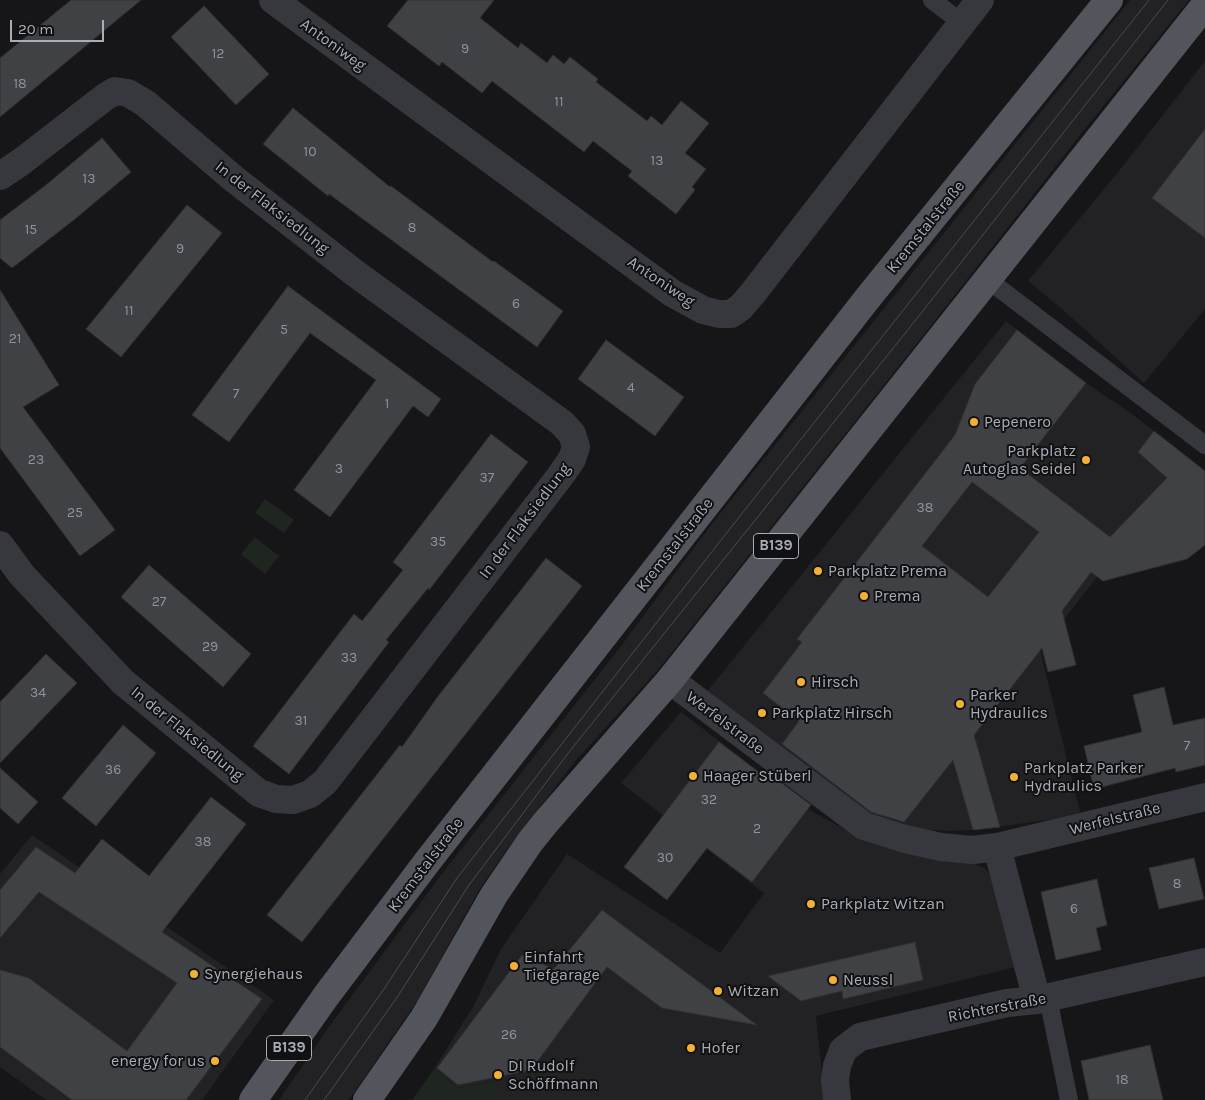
<!DOCTYPE html>
<html>
<head>
<meta charset="utf-8">
<style>
  body { margin:0 }
  #map { position:relative; width:1205px; height:1100px; overflow:hidden; background:#161618; font-family:Karla,sans-serif }
  canvas { display:block }
  .scale { position:absolute; left:10px; top:20px; width:94px; height:22px; box-sizing:border-box; border:2px solid #a8adb8; border-top:0; padding-left:6px; font-size:15px; line-height:18px; white-space:nowrap; color:#a8adb8; -webkit-text-stroke:4px #111113; paint-order:stroke }
</style>
</head>
<body>
<div id="map">
<canvas width="1205" height="1100"></canvas>
<div class="scale">20 m</div>
</div>
<script>
const ctx = document.querySelector('canvas').getContext('2d');
ctx.lineJoin = 'round';
function paint(path, color) {
  ctx.fillStyle = color;
  ctx.fill(path, 'evenodd');
}
function toPath(rows) {
  const path = new Path2D();
  for (const r of rows) {
    path.moveTo(r[0], r[1]);
    for (let i = 2; i < r.length; i += 2) path.lineTo(r[i], r[i + 1]);
  }
  return path;
}
function strokePath(path, color, width, dash) {
  ctx.strokeStyle = color;
  ctx.lineWidth = width;
  ctx.lineCap = dash ? 'butt' : 'round';
  ctx.setLineDash(dash || []);
  ctx.stroke(path);
}
function label(font, color, halo, rows, align = 'center') {
  ctx.font = font + ' Karla,sans-serif';
  ctx.lineWidth = 4;
  ctx.setLineDash([]);
  ctx.textBaseline = 'middle';
  ctx.strokeStyle = halo;
  ctx.fillStyle = color;
  for (const [text, x, y, turn = 0] of rows) {
    ctx.save();
    ctx.translate(x, y);
    ctx.rotate((+turn || 0) * Math.PI / 180);
    ctx.textAlign = isNaN(turn) ? turn : align;
    if (halo) ctx.strokeText(text, 0, 0);
    ctx.fillText(text, 0, 0);
    ctx.restore();
  }
}
const built = toPath([
  [1130,0,1189,0,1084,130,911,351,657,671,577,759,506,851,479,890,419,998,349,1100,279,1100,328,1028,444,871,621,646,711,525],
  [1205,61,1205,309,1144,383,1062,309,1028,281,1123,166],
  [1006,321,1086,383,1128,411,1205,471,1205,545,1187,559,1103,581,1097,577,1040,650,1080,812,1055,819,973,830,949,831,900,828,876,819,706,693],
  [681,712,808,809,853,834,955,861,975,864,986,869,992,877,1016,967,816,1016,825,1100,499,1100,497,1081,459,1088,434,1069,474,1005,501,949,567,854,720,953,764,893,621,783],
  [32,835,274,1000,202,1100,46,1100,0,1067,0,874]
]);
const green = toPath([
  [265,499,294,520,284,533,255,513],
  [255,537,279,556,265,574,241,554],
  [434,1069,459,1088,497,1081,499,1100,412,1100]
]);
const building = toPath([
  [71,0,141,0,0,117,0,58,71,0],
  [408,0,494,0,480,18,518,48,521,43,547,63,553,55,564,64,570,57,598,79,596,82,647,121,651,116,662,125,681,101,709,123,685,153,706,169,692,187,695,190,676,214,628,176,632,171,593,141,584,152,492,81,482,93,442,62,439,66,387,26,408,0],
  [204,6,269,74,236,105,171,37,204,6],
  [293,108,390,187,391,186,493,262,494,261,563,311,537,347,329,194,328,196,263,144,293,108],
  [1205,129,1205,238,1152,198,1205,129],
  [102,138,131,172,75,219,12,268,0,258,0,220,46,185,102,138],
  [187,205,222,233,121,357,86,329,187,205],
  [288,286,441,399,428,417,413,406,330,517,294,490,376,380,310,333,229,442,192,415,288,286],
  [0,290,59,385,23,407,115,530,80,556,0,448,0,290],
  [1017,330,1086,383,1020,468,1110,537,1167,478,1138,452,1154,431,1205,471,1205,545,1187,559,1103,581,1091,572,1062,611,1076,665,1048,672,1042,648,974,735,1000,827,973,830,953,760,904,822,871,812,782,744,799,721,763,693,802,642,797,639,955,435,975,384,1017,330],
  [972,482,1039,532,988,597,922,546,972,482],
  [606,340,684,397,655,436,578,379,606,340],
  [491,434,528,462,429,590,428,588,386,640,389,642,289,774,253,746,354,614,362,621,403,570,393,562,491,434],
  [546,558,582,586,302,942,267,915,400,745,402,747,439,695,546,558],
  [149,565,251,654,223,687,121,597,149,565],
  [46,654,77,683,0,763,0,702,46,654],
  [1164,687,1173,725,1205,718,1205,765,1176,772,1175,768,1094,789,1084,746,1142,732,1133,695,1164,687],
  [123,725,156,753,96,826,62,798,123,725],
  [719,742,760,773,763,769,811,805,752,882,707,848,667,900,624,867,719,742],
  [0,768,38,802,18,824,0,808,0,768],
  [211,797,246,824,162,932,262,999,186,1100,72,1100,0,1047,0,970,29,978,127,1051,177,983,39,892,0,938,0,890,36,847,75,873,102,839,149,876,211,797],
  [1194,858,1204,899,1159,909,1149,868,1194,858],
  [1097,879,1107,925,1096,928,1101,950,1056,960,1041,892,1097,879],
  [602,910,757,1025,662,1008,607,967,531,1070,458,1085,437,1068,522,955,554,969,602,910],
  [915,942,923,980,843,999,842,991,801,1001,768,976,915,942],
  [1150,1045,1163,1100,1089,1100,1081,1061,1150,1045]
]);
const service = toPath([
  [932,0,962,23],
  [987,279,1205,445],
  [1048,998,1069,1100]
]);
const minor = toPath([
  [273,0,672,293,703,310,719,314,731,314,741,307,753,293,980,0],
  [0,176,21,162,105,97,115,91,128,93,145,103,234,179,356,274,562,423,572,434,576,447,572,459,561,475,325,782,310,794,293,800,276,799,259,793,123,682,21,574,0,545],
  [670,680,864,826,905,839,941,847,973,850,997,847,1205,797],
  [997,847,1037,1000],
  [837,1100,835,1080,837,1066,843,1050,860,1037,1007,1003,1037,1000,1205,962]
]);
const primary = toPath([
  [253,1100,326,996,427,862,867,299,1109,0],
  [367,1100,424,1018,494,895,530,842,546,822,670,680,1205,5]
]);
const tram = toPath([
  [305,1100,384,989,457,878,725,535,1149,0],
  [324,1100,396,999,469,885,569,752,907,331,1168,0]
]);
const markers = [
  [974,422,5,"#f2b134"],
  [1086,460,5,"#f2b134"],
  [818,571,5,"#f2b134"],
  [864,596,5,"#f2b134"],
  [801,682,5,"#f2b134"],
  [960,704,5,"#f2b134"],
  [762,713,5,"#f2b134"],
  [693,776,5,"#f2b134"],
  [1014,777,5,"#f2b134"],
  [811,904,5,"#f2b134"],
  [514,966,5,"#f2b134"],
  [194,974,5,"#f2b134"],
  [833,980,5,"#f2b134"],
  [718,991,5,"#f2b134"],
  [691,1048,5,"#f2b134"],
  [215,1061,5,"#f2b134"],
  [498,1075,5,"#f2b134"]
];
const numberNames = [
  ["9",465,49],
  ["12",218,54],
  ["18",20,84],
  ["11",559,102],
  ["10",310,152],
  ["13",657,161],
  ["13",89,179],
  ["8",412,228],
  ["15",31,230],
  ["9",180,249],
  ["6",516,304],
  ["11",129,311],
  ["5",284,330],
  ["21",15,339],
  ["4",631,388],
  ["7",236,394],
  ["1",387,404],
  ["23",36,460],
  ["3",339,469],
  ["37",487,478],
  ["38",925,508],
  ["25",75,513],
  ["35",438,542],
  ["27",159,602],
  ["29",210,647],
  ["33",349,658],
  ["34",38,693],
  ["31",301,721],
  ["7",1187,746],
  ["36",113,770],
  ["32",709,800],
  ["2",757,829],
  ["38",203,842],
  ["30",665,858],
  ["8",1177,884],
  ["6",1074,909],
  ["26",509,1035],
  ["18",1122,1080]
];
const shields = [
  [776,546,45],
  [289,1048,45]
];
const shieldNames = [
  ["B139",776,546],
  ["B139",289,1048]
];
const streetNames = [
  ["Antoniweg",333,45,36],
  ["In der Flaksiedlung",272,208,38],
  ["Kremstalstraße",926,227,-51],
  ["Antoniweg",661,282,34],
  ["In der Flaksiedlung",525,521,-53],
  ["Kremstalstraße",675,545,-52],
  ["Werfelstraße",725,723,37],
  ["In der Flaksiedlung",187,734,39],
  ["Werfelstraße",1115,819,-14],
  ["Kremstalstraße",426,865,-53],
  ["Richterstraße",997,1008,-11]
];
const poiNames = [
  ["Pepenero",984,422],
  ["Parkplatz",1076,451,"right"],
  ["Autoglas Seidel",1076,469,"right"],
  ["Parkplatz Prema",828,571],
  ["Prema",874,596],
  ["Hirsch",811,682],
  ["Parker",970,695],
  ["Hydraulics",970,713],
  ["Parkplatz Hirsch",772,713],
  ["Parkplatz Parker",1024,768],
  ["Hydraulics",1024,786],
  ["Haager Stüberl",703,776],
  ["Parkplatz Witzan",821,904],
  ["Einfahrt",524,957],
  ["Tiefgarage",524,975],
  ["Synergiehaus",204,974],
  ["Neussl",843,980],
  ["Witzan",728,991],
  ["Hofer",701,1048],
  ["energy for us",205,1061,"right"],
  ["DI Rudolf",508,1066],
  ["Schöffmann",508,1084]
];
paint(built, '#222225');
paint(green, '#1e261f');
paint(building, '#404145');
strokePath(building, '#303034', 1);
strokePath(service, '#37383d', 18);
strokePath(minor, '#37383d', 28);
strokePath(primary, '#53555c', 28);
strokePath(tram, '#4a4c52', 1);
for (const [x, y, r, color] of markers) {
  const dot = new Path2D();
  dot.arc(x, y, r, 0, 2 * Math.PI);
  ctx.fillStyle = color;
  ctx.fill(dot);
  strokePath(dot, '#111113', 2);
}
label('14px', '#8e929b', null, numberNames);
for (const [x, y, w] of shields) {
  const box = new Path2D();
  box.roundRect(x - w / 2, y - 12.5, w, 25, 4);
  ctx.fillStyle = '#111113';
  ctx.fill(box);
  strokePath(box, '#a8adb8', 1);
}
label('bold 15px', '#a8adb8', null, shieldNames);
label('16px', '#a8adb8', '#111113', streetNames);
label('16px', '#a8adb8', '#111113', poiNames, 'left');
</script>
</body>
</html>
